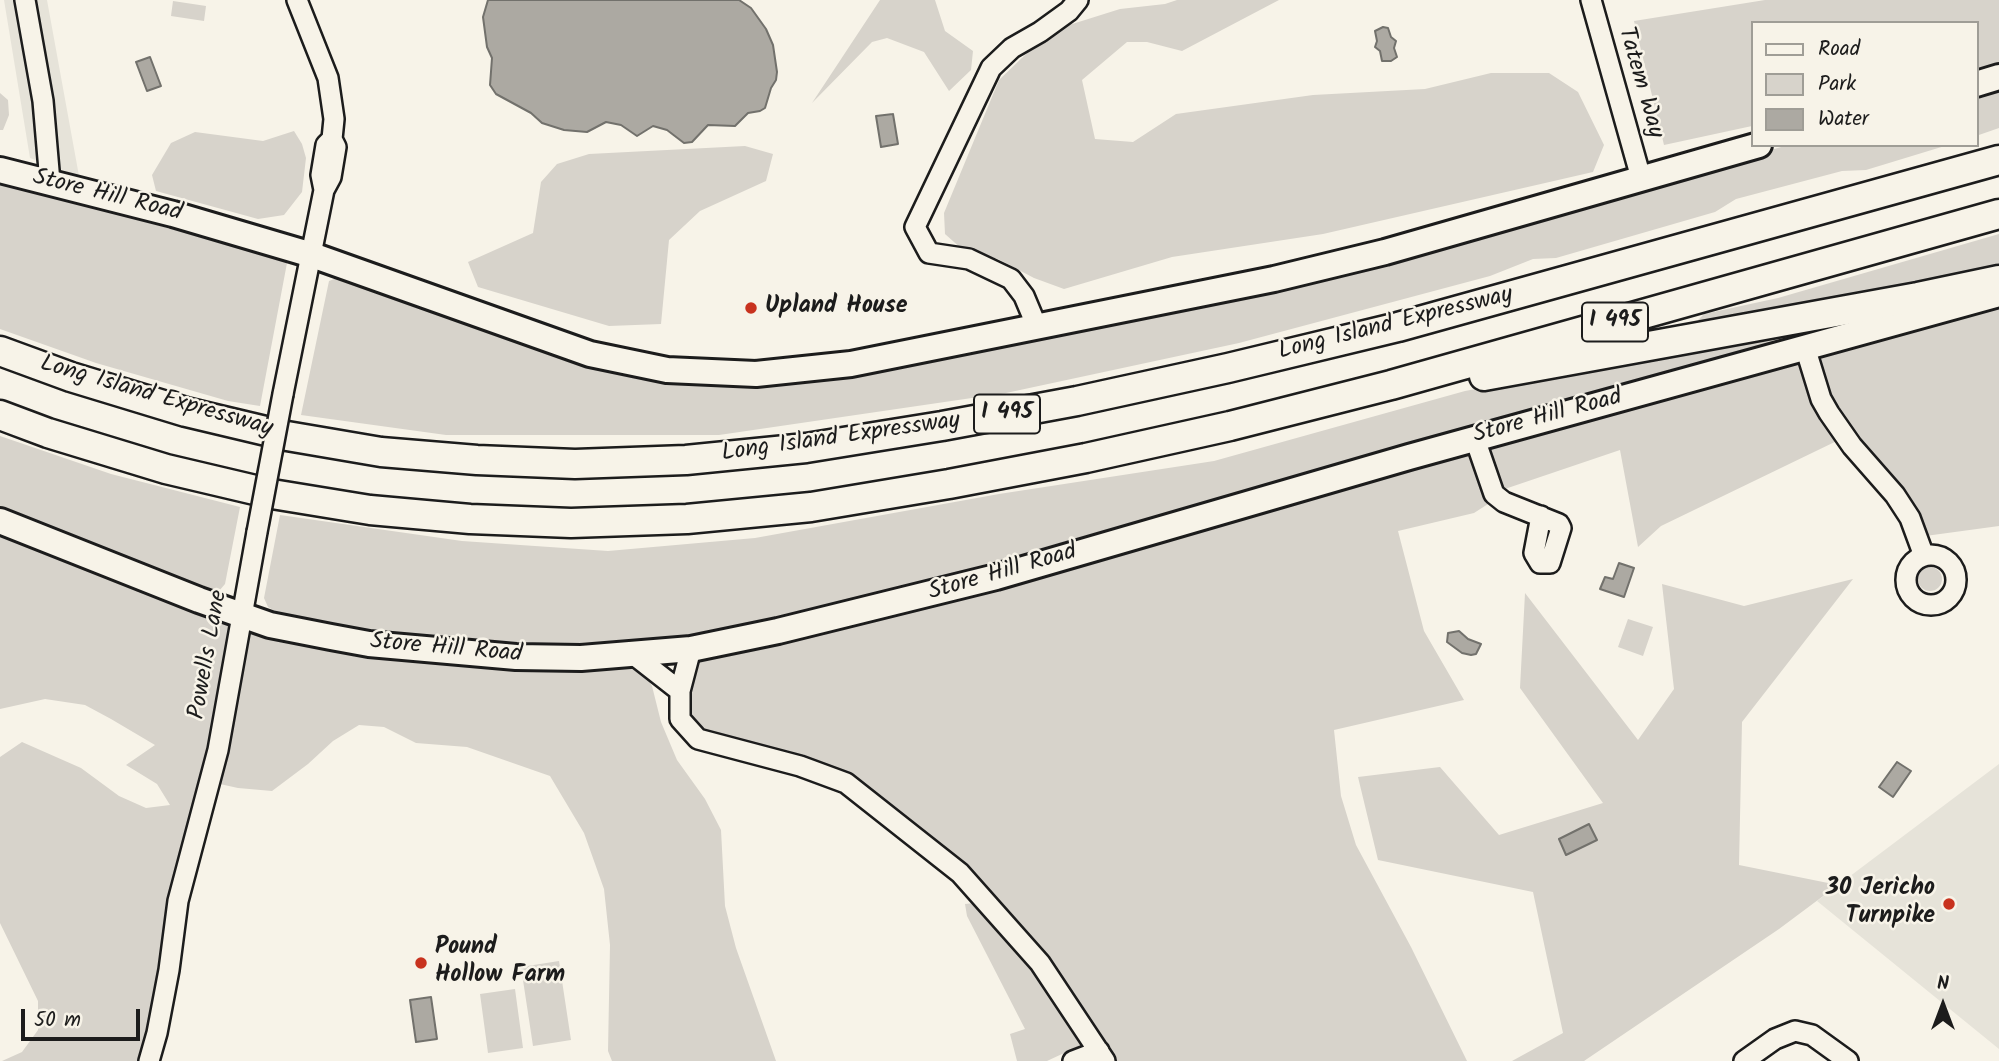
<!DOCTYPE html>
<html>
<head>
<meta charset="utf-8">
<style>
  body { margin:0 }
  #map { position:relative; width:1999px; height:1061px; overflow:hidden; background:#f7f3e8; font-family:Kalam,sans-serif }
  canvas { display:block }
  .legend { position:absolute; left:1751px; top:21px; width:228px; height:126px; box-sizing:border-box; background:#f7f3e8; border:2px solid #9f9d96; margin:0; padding:9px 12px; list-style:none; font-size:21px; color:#1c1c1c }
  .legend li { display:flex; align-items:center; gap:14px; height:35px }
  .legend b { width:35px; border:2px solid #9f9d96 }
  .north { position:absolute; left:1908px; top:970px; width:70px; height:70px; -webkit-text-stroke:5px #f7f3e8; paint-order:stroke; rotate:0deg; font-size:19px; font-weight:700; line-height:28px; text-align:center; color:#1c1c1c }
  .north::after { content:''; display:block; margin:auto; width:24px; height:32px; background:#1c1c1c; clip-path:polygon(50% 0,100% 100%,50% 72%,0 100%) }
  .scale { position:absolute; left:21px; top:1009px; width:119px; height:32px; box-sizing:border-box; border:4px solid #1c1c1c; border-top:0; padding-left:9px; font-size:21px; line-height:24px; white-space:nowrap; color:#1c1c1c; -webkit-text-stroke:5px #f7f3e8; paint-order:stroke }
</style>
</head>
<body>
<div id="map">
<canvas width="1999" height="1061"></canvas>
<ul class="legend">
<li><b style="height:9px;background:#f7f3e8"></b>Road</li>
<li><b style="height:19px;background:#d7d3cb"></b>Park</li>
<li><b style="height:19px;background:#aca9a2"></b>Water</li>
</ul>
<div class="north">N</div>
<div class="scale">50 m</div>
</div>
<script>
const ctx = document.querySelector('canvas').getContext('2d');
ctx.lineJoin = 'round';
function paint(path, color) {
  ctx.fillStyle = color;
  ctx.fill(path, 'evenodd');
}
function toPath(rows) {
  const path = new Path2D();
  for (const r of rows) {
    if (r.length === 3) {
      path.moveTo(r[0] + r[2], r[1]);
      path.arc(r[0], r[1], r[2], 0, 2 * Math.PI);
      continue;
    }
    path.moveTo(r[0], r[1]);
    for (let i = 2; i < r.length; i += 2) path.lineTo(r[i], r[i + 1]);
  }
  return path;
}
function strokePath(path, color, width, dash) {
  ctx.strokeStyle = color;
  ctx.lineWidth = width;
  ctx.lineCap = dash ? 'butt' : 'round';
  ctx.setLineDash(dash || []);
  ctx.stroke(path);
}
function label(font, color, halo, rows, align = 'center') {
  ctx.font = font + ' Kalam,sans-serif';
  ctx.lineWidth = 5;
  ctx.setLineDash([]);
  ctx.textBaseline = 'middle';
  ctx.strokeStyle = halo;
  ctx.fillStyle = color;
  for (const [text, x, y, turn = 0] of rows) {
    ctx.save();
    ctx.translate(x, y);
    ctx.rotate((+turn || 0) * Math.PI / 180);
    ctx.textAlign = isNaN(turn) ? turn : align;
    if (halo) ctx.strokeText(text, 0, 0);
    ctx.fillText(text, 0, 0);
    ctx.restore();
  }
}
const built = toPath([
  [4,0,47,0,79,176,30,158],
  [1999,764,1999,1049,1817,901]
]);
const green = toPath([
  [880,0,935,0,945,31,973,51,971,70,949,91,924,52,887,38,872,42,812,103],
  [1177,0,1279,0,1182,51,1147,42,1127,42,1082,80,1095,139,1133,142,1176,114,1313,95,1425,89,1491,73,1549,73,1578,92,1604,145,1593,172,1323,234,1172,257,1064,289,1034,278,998,259,963,250,945,234,944,213,999,80,1050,31,1120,9,1165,4],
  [1765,0,1999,0,1999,73,1976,78,1976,23,1752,23,1752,126,1664,145,1634,21],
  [173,1,206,6,204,21,171,16],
  [1999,86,1999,128,1976,136,1976,92],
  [0,93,8,100,9,115,3,130,0,130],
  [294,131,302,144,306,158,302,192,284,215,258,219,156,191,152,175,171,143,195,132,263,141],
  [1788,145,1948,145,1866,170,1842,171,1736,199,1715,212,1556,258,1533,259,1490,276,1239,343,1006,393,719,435,446,435,301,415,329,281,337,278,429,311,637,376,751,387,897,367,1333,278],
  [745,146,773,154,766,181,700,211,669,240,661,324,609,326,478,287,468,262,533,233,541,182,557,164,589,154],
  [0,182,285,260,287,263,260,406,228,401,96,363,0,329],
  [1999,234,1999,270,1704,322,1698,320,1704,314,1778,298],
  [1999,294,1999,526,1918,537,1845,437,1661,526,1638,547,1620,450,1493,493,1488,504,1474,513,1398,531,1424,631,1464,700,1334,730,1341,796,1356,845,1411,947,1467,1061,1105,1061,1092,1040,1047,1061,1017,1061,1010,1034,1025,1029,967,916,965,904,984,902,861,783,704,730,686,715,691,649],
  [1805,328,1808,335,1419,441,898,589,702,635,565,644,403,637,278,613,268,607,264,598,280,515,462,541,608,551,755,538,999,494,1214,461,1465,391],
  [0,436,111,474,240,507,225,584,219,591,204,591,0,506],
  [0,521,271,625,634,655,652,686,661,722,677,760,705,799,721,830,725,906,736,948,776,1061,612,1061,608,1051,610,945,604,889,584,833,550,776,467,747,416,743,384,727,359,725,333,741,308,764,272,791,238,788,211,782,149,1061,2,1061,22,1052,38,1030,38,1001,0,923,0,757,22,742,81,768,119,796,146,808,170,805,157,784,126,765,155,745,111,719,85,705,45,699,0,709],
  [1930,579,12],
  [1853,579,1742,722,1739,865,1838,885,1779,929,1584,1061,1512,1061,1563,1033,1533,892,1378,860,1358,777,1440,767,1499,835,1603,803,1520,688,1525,593,1638,740,1674,689,1662,584,1744,606],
  [1628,619,1653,627,1643,656,1618,647],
  [559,961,571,1040,533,1046,521,967],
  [515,989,523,1048,488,1053,480,994]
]);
const water = toPath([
  [488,0,739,0,751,8,766,29,773,45,777,72,776,80,771,88,765,108,760,111,748,113,735,126,708,125,692,142,684,143,667,130,653,126,637,136,621,125,606,122,587,132,564,130,542,123,531,113,496,94,490,85,492,58,487,47,483,17,488,0],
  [1383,27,1388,28,1391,37,1396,41,1394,48,1397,57,1391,61,1382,61,1380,51,1375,47,1377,41,1375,31,1383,27],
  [150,57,161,86,147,91,136,62,150,57],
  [893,114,898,144,881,147,876,116,893,114],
  [1619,563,1634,568,1624,597,1600,589,1605,577,1613,579,1619,563],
  [1459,631,1468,639,1481,644,1476,654,1471,655,1462,653,1447,642,1448,633,1459,631],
  [1897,762,1911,771,1893,797,1879,787,1897,762],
  [1589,824,1597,840,1566,855,1559,839,1589,824],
  [431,997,437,1039,416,1042,410,1000,431,997]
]);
const minor = toPath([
  [25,0,43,101,50,182],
  [297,0,328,78,334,119,332,139],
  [1591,0,1641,178],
  [332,139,336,147,331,177,324,190,321,175,326,145,332,139],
  [1037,327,1024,296,1011,279,969,259,929,253,915,227,991,68,1012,48,1040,32,1069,11,1078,0],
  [1805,347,1821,399,1829,413,1852,446,1895,495,1910,518,1924,556],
  [283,394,324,190],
  [1475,439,1494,494,1504,502,1559,524,1561,528,1550,563,1540,563,1534,553,1541,516],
  [1931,580,25],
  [691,649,680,691,680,719,698,739,800,766,846,783,960,873,1040,963,1105,1061],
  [634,655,680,691],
  [149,1061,157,1033,169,970,178,901,218,750,257,532],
  [1073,1061,1099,1051],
  [1744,1061,1775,1039,1795,1031,1812,1035,1848,1061]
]);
const major = toPath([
  [1976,84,1999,77],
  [0,170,173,214,312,255,590,354,667,370,756,374,851,364,1274,279,1385,252,1759,145],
  [0,521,199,600,270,625,331,637,369,644,516,657,581,658,691,649,778,631,996,577,1409,457,1999,294]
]);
const highway = toPath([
  [0,351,71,377,186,412,287,436,381,452,477,460,575,464,686,460,806,448,942,426,1077,401,1228,368,1398,327,1999,160],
  [1484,376,1918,297,1999,280],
  [0,415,48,433,166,469,272,494,370,510,470,519,571,523,687,519,811,507,949,484,1086,458,1230,426,1391,385,1999,214]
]);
const minorBridge = toPath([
  [257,532,283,394]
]);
const markers = [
  [751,308,7,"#c8321e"],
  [1949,904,7,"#c8321e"],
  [421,963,7,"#c8321e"]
];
const shields = [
  [1615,322,66],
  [1007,414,66]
];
const shieldNames = [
  ["I 495",1615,322],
  ["I 495",1007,414]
];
const streetNames = [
  ["Tatem Way",1639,83,74],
  ["Store Hill Road",107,197,14],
  ["Long Island Expressway",1396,325,-14],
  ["Long Island Expressway",156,398,16],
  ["Store Hill Road",1548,418,-15],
  ["Long Island Expressway",841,439,-8],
  ["Store Hill Road",1003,574,-16],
  ["Store Hill Road",446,650,5],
  ["Powells Lane",210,655,-80]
];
const poiNames = [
  ["Upland House",765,308],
  ["30 Jericho",1935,890,"right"],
  ["Turnpike",1935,918,"right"],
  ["Pound",435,949],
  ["Hollow Farm",435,977]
];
paint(built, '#e6e3d9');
paint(green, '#d7d3cb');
paint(water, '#aca9a2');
strokePath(water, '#72716c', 2);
strokePath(minor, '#1c1c1c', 24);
strokePath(major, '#1c1c1c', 30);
strokePath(highway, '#1c1c1c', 33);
strokePath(minor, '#f7f3e8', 19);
strokePath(major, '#f7f3e8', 24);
strokePath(highway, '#f7f3e8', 28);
strokePath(minorBridge, '#1c1c1c', 24, []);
strokePath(minorBridge, '#f7f3e8', 19);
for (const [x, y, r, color] of markers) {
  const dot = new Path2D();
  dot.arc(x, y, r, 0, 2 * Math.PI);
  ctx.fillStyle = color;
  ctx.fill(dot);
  strokePath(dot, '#f7f3e8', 2.5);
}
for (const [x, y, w] of shields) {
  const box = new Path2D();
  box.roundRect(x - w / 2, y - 19.5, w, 39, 5);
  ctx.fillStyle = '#f7f3e8';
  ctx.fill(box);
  strokePath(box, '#1c1c1c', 2);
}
label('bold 23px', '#1c1c1c', null, shieldNames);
label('24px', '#1c1c1c', '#f7f3e8', streetNames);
label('bold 24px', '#1c1c1c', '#f7f3e8', poiNames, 'left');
</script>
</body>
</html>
